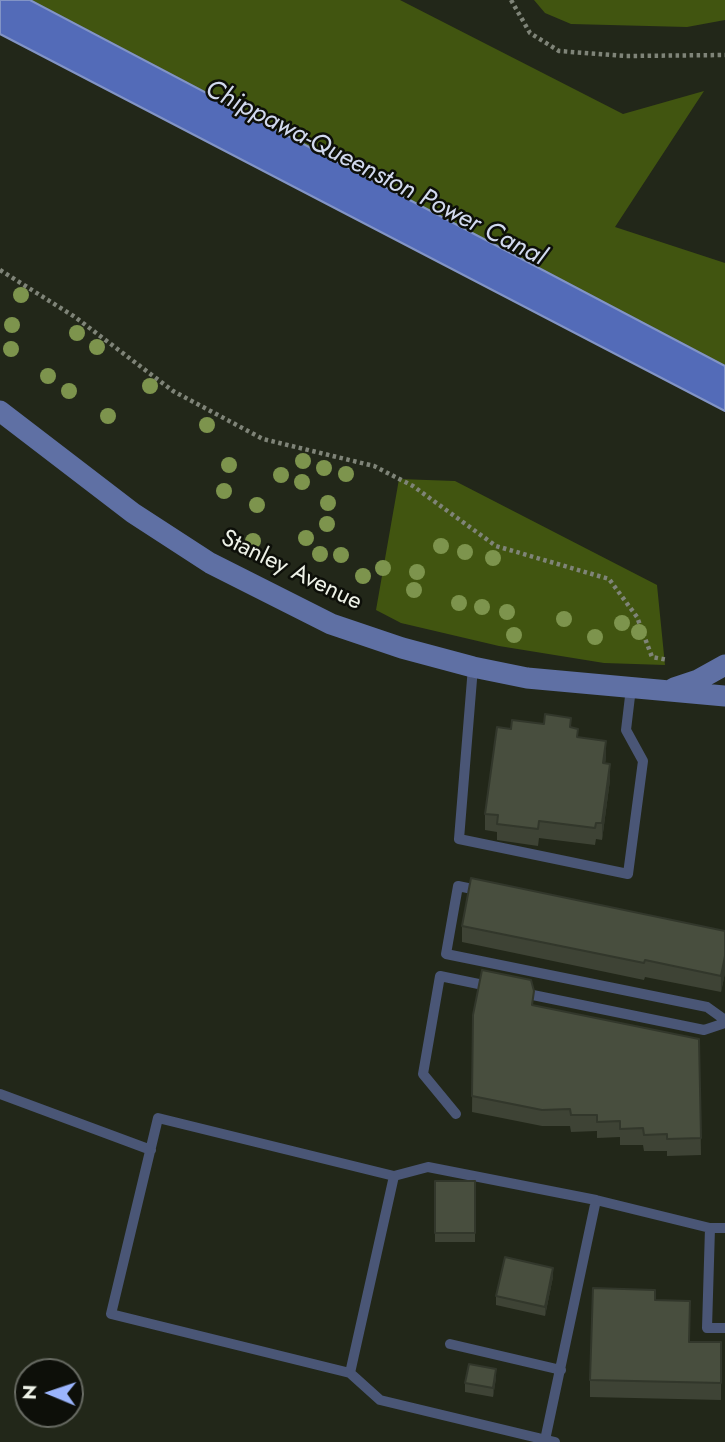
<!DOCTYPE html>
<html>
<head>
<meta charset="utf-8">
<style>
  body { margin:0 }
  #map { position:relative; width:725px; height:1442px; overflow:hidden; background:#222719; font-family:Jost,sans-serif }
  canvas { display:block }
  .north { position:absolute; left:14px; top:1358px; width:70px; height:70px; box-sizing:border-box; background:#0d0f09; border:2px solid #676a62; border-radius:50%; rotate:272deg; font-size:19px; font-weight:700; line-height:28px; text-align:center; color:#eef2e8 }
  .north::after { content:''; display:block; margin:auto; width:24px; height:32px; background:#9bb5fd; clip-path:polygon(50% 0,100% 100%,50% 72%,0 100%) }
</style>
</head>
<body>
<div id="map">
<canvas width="725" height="1442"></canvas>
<div class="north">N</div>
</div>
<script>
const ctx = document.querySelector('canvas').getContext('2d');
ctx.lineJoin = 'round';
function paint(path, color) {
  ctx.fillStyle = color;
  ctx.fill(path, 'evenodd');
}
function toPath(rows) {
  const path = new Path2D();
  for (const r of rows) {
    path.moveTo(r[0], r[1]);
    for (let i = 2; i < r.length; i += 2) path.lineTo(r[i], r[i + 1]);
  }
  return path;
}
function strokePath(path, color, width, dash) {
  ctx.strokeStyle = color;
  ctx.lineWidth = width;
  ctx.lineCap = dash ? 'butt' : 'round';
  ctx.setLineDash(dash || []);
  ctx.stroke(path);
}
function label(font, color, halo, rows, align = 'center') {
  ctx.font = font + ' Jost,sans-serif';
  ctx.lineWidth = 5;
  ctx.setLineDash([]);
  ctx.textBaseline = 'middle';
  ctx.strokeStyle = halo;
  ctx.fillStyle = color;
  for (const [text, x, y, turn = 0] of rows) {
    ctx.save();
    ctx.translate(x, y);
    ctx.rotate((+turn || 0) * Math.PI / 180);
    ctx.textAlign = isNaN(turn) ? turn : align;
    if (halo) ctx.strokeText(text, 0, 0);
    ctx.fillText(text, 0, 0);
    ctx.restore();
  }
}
const green = toPath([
  [31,0,400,0,623,114,704,91,615,227,725,263,725,366],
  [534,0,725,0,725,20,687,27,571,24,545,13],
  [399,479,455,481,657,585,665,665,604,663,499,646,401,623,376,610]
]);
const water = toPath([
  [0,0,30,0,725,366,725,411,0,34,0,0]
]);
const path = toPath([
  [511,0,530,33,559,51,625,56,725,55],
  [0,270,75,317,173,391,263,439,374,466,413,486,496,546,609,579,637,617,652,657,668,660]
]);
const service = toPath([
  [473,667,459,839,628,874,643,761,626,730,631,688],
  [482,891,458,886,446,954,707,1007,725,1020],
  [523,993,704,1030,725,1023],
  [0,1094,151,1150],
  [456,1114,423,1074,440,976,493,987],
  [725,1228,710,1228,707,1328,725,1328],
  [450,1344,561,1370],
  [350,1373,394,1176],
  [545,1440,596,1200],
  [555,1442,380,1400,350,1373,111,1314,158,1118,394,1176,428,1167,596,1200,710,1228]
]);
const secondary = toPath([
  [0,411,133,513,210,563,331,624,402,648,473,667,527,678,725,696],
  [674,688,698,680,725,665]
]);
const trees = [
  [21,295],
  [12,325],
  [77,333],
  [97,347],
  [11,349],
  [48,376],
  [150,386],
  [69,391],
  [108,416],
  [207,425],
  [303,461],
  [229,465],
  [324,468],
  [346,474],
  [281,475],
  [302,482],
  [224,491],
  [328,503],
  [257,505],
  [327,524],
  [306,538],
  [253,541],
  [441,546],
  [465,552],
  [320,554],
  [341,555],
  [493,558],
  [383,568],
  [417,572],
  [363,576],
  [414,590],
  [459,603],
  [482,607],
  [507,612],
  [564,619],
  [622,623],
  [639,632],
  [514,635],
  [595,637]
];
const wall = toPath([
  [571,728,578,737,606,757,605,763,610,780,602,840,596,839,595,845,539,838,538,846,497,840,497,832,485,830,485,814,511,729],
  [462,926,725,931,725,973,721,992,645,977,644,980,462,942],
  [534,1005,699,1039,701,1155,667,1156,667,1151,644,1151,643,1145,620,1145,620,1137,597,1138,597,1131,571,1132,570,1126,542,1126,472,1112,473,1015],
  [435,1181,475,1181,475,1242,435,1242],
  [553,1277,545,1316,496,1305,496,1296],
  [655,1300,690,1342,721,1342,721,1400,590,1397,590,1380],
  [496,1378,493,1397,465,1392,465,1383]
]);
const shadedWall = toPath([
  [606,741,606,757,603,780,603,763],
  [610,764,610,780,602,840,602,823],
  [725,956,725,973,721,992,721,976],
  [553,1268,553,1277,545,1316,545,1307],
  [496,1369,496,1378,493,1397,493,1388]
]);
const building = toPath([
  [545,714,571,718,570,727,578,729,577,737,606,741,603,763,610,764,602,823,596,823,595,828,539,821,538,829,497,824,498,815,485,814,497,727,511,729,512,720,544,724,545,714],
  [471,878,725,931,725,956,721,976,645,960,644,963,462,926,471,878],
  [482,970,531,980,534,991,532,1005,699,1039,701,1138,667,1139,667,1134,644,1135,643,1128,620,1129,620,1121,597,1122,597,1115,571,1115,570,1109,542,1110,472,1096,473,1015,482,970],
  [435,1181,475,1181,475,1233,435,1233,435,1181],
  [505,1257,553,1268,545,1307,496,1296,505,1257],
  [593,1288,655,1290,655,1300,690,1301,689,1342,721,1342,721,1383,590,1380,593,1288],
  [469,1364,496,1369,493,1388,465,1383,469,1364]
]);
const streetNames = [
  ["Stanley Avenue",291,571,26]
];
const waterNames = [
  ["Chippawa-Queenston Power Canal",375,174,27]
];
paint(green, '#415510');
paint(water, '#536bb8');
strokePath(water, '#8294c6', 2);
strokePath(path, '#7f8478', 4.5, [3.5, 3.5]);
strokePath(service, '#4a5676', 10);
strokePath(secondary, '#5f70a4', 21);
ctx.fillStyle = '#7d944d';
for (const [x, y] of trees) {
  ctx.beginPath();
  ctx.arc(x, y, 8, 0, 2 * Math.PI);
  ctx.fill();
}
paint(wall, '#3e4335');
paint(shadedWall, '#32372b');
paint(building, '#484e3e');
strokePath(building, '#32372b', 2);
label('24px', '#eef2e8', '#0d0f09', streetNames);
label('italic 26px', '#d1d9ee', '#0d0f09', waterNames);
</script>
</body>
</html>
